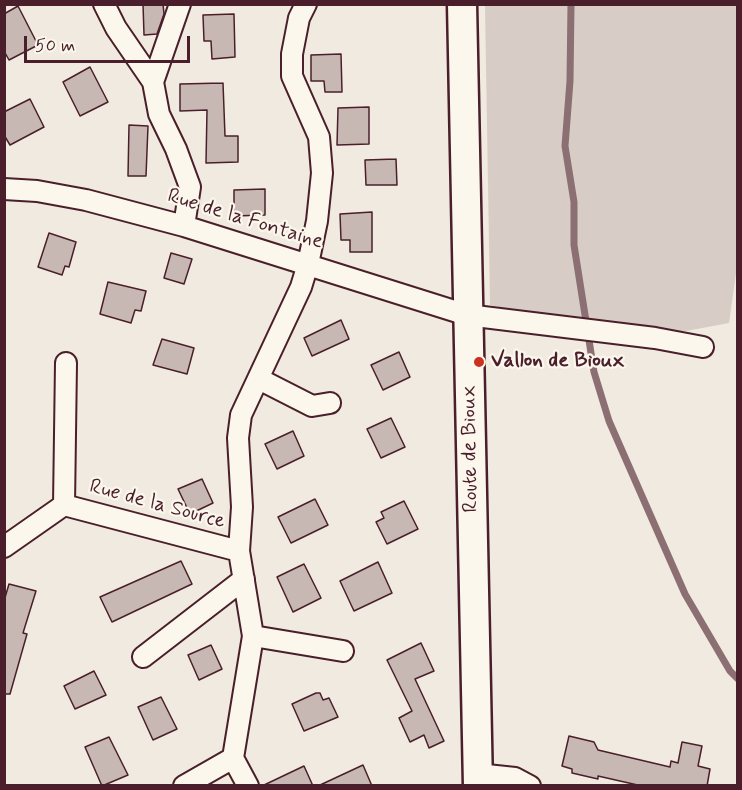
<!DOCTYPE html>
<html>
<head>
<meta charset="utf-8">
<style>
  body { margin:0 }
  #map { position:relative; width:742px; height:790px; overflow:hidden; background:#f0eae0; font-family:Mynerve,sans-serif }
  canvas { display:block }
  .frame { position:absolute; inset:0; border:6px solid #4a1f2b; pointer-events:none }
  .scale { position:absolute; left:24px; top:36px; width:166px; height:27px; box-sizing:border-box; border:3px solid #4a1f2b; border-top:0; padding-left:8px; font-size:18px; line-height:21px; white-space:nowrap; color:#4a1f2b; -webkit-text-stroke:4px #fbf7ec; paint-order:stroke }
</style>
</head>
<body>
<div id="map">
<canvas width="742" height="790"></canvas>
<div class="frame"></div>
<div class="scale">50 m</div>
</div>
<script>
const ctx = document.querySelector('canvas').getContext('2d');
ctx.lineJoin = 'round';
function paint(path, color) {
  ctx.fillStyle = color;
  ctx.fill(path, 'evenodd');
}
function toPath(rows) {
  const path = new Path2D();
  for (const r of rows) {
    path.moveTo(r[0], r[1]);
    for (let i = 2; i < r.length; i += 2) path.lineTo(r[i], r[i + 1]);
  }
  return path;
}
function strokePath(path, color, width, dash) {
  ctx.strokeStyle = color;
  ctx.lineWidth = width;
  ctx.lineCap = dash ? 'butt' : 'round';
  ctx.setLineDash(dash || []);
  ctx.stroke(path);
}
function label(font, color, halo, rows, align = 'center') {
  ctx.font = font + ' Mynerve,sans-serif';
  ctx.lineWidth = 4.5;
  ctx.setLineDash([]);
  ctx.textBaseline = 'middle';
  ctx.strokeStyle = halo;
  ctx.fillStyle = color;
  for (const [text, x, y, turn = 0] of rows) {
    ctx.save();
    ctx.translate(x, y);
    ctx.rotate((+turn || 0) * Math.PI / 180);
    ctx.textAlign = isNaN(turn) ? turn : align;
    if (halo) ctx.strokeText(text, 0, 0);
    ctx.fillText(text, 0, 0);
    ctx.restore();
  }
}
const green = toPath([
  [485,5,737,5,738,259,729,323,686,331,646,331,549,318,490,305]
]);
const stream = toPath([
  [571,4,570,81,565,146,574,202,574,245,594,372,609,421,685,594,730,671,738,679]
]);
const building = toPath([
  [143,4,163,4,164,14,157,34,144,35,143,4],
  [18,6,38,45,9,60,4,51,4,14,18,6],
  [234,14,235,57,212,59,211,41,204,41,203,15,234,14],
  [341,54,342,92,325,92,324,81,311,81,311,55,341,54],
  [90,67,108,102,80,116,63,82,90,67],
  [223,83,225,136,238,136,238,162,206,163,207,110,180,111,180,84,223,83],
  [30,99,44,127,10,145,4,135,4,112,30,99],
  [369,107,369,144,337,145,338,108,369,107],
  [129,125,148,126,146,176,128,176,129,125],
  [396,159,397,185,366,185,365,160,396,159],
  [265,189,265,215,234,216,234,190,265,189],
  [372,212,372,252,350,252,350,240,341,240,340,214,372,212],
  [49,233,76,242,69,267,65,266,62,275,38,267,49,233],
  [171,253,192,259,184,284,164,278,171,253],
  [108,282,146,291,141,311,135,310,131,323,100,314,108,282],
  [341,320,349,339,312,356,304,338,341,320],
  [162,339,194,348,187,374,153,365,162,339],
  [399,352,410,377,383,390,371,365,399,352],
  [391,418,405,447,381,458,367,429,391,418],
  [293,431,304,456,277,469,265,444,293,431],
  [202,479,213,503,190,514,178,489,202,479],
  [315,499,328,525,291,543,278,517,315,499],
  [404,501,418,529,387,544,376,522,384,518,381,512,404,501],
  [181,561,192,584,112,622,100,597,181,561],
  [378,562,392,593,354,611,340,581,378,562],
  [304,564,321,598,293,612,277,577,304,564],
  [9,584,36,591,23,633,27,634,10,694,4,694,4,601,9,584],
  [421,643,434,671,415,679,444,741,429,748,424,735,410,742,399,718,412,711,387,660,421,643],
  [211,645,222,669,199,680,188,655,211,645],
  [94,671,106,695,75,709,64,686,94,671],
  [316,693,320,693,323,700,329,698,338,717,304,731,292,704,316,693],
  [161,697,177,729,153,740,138,707,161,697],
  [569,736,594,742,598,750,670,767,671,761,678,763,682,742,702,746,698,766,710,769,707,786,642,786,598,776,598,779,572,773,572,769,562,766,569,736],
  [109,737,128,775,102,786,85,747,109,737],
  [363,765,372,786,318,786,363,765],
  [304,766,313,786,262,786,304,766]
]);
const minor = toPath([
  [104,4,116,28,153,82],
  [180,4,153,82,159,114,176,149,190,187,184,226],
  [4,189,37,191,86,200,184,226,467,315,655,338,703,347],
  [259,379,312,406,330,403],
  [64,505,239,551],
  [4,547,64,505,66,363],
  [253,636,343,651],
  [143,657,244,579],
  [477,774,515,778,530,786],
  [184,786,233,758],
  [248,786,233,758,253,636,239,551,242,507,238,438,241,415,301,287,308,264,317,221,322,173,319,137,292,76,292,54,299,18,306,4]
]);
const secondary = toPath([
  [462,4,478,786]
]);
const markers = [
  [479,362,6,"#c8321e"]
];
const streetNames = [
  ["Rue de la Fontaine",245,220,17],
  ["Route de Bioux",471,449,-91],
  ["Rue de la Source",157,505,15]
];
const poiNames = [
  ["Vallon de Bioux",491,362]
];
paint(green, '#d8ccc6');
strokePath(stream, '#8c6f72', 7);
paint(building, '#c8b8b3');
strokePath(building, '#4a1f2b', 1.5);
strokePath(minor, '#4a1f2b', 24);
strokePath(secondary, '#4a1f2b', 33);
strokePath(minor, '#fbf7ec', 20);
strokePath(secondary, '#fbf7ec', 28);
for (const [x, y, r, color] of markers) {
  const dot = new Path2D();
  dot.arc(x, y, r, 0, 2 * Math.PI);
  ctx.fillStyle = color;
  ctx.fill(dot);
  strokePath(dot, '#fbf7ec', 2);
}
label('21px', '#4a1f2b', '#fbf7ec', streetNames);
label('bold 21px', '#4a1f2b', '#fbf7ec', poiNames, 'left');
</script>
</body>
</html>
